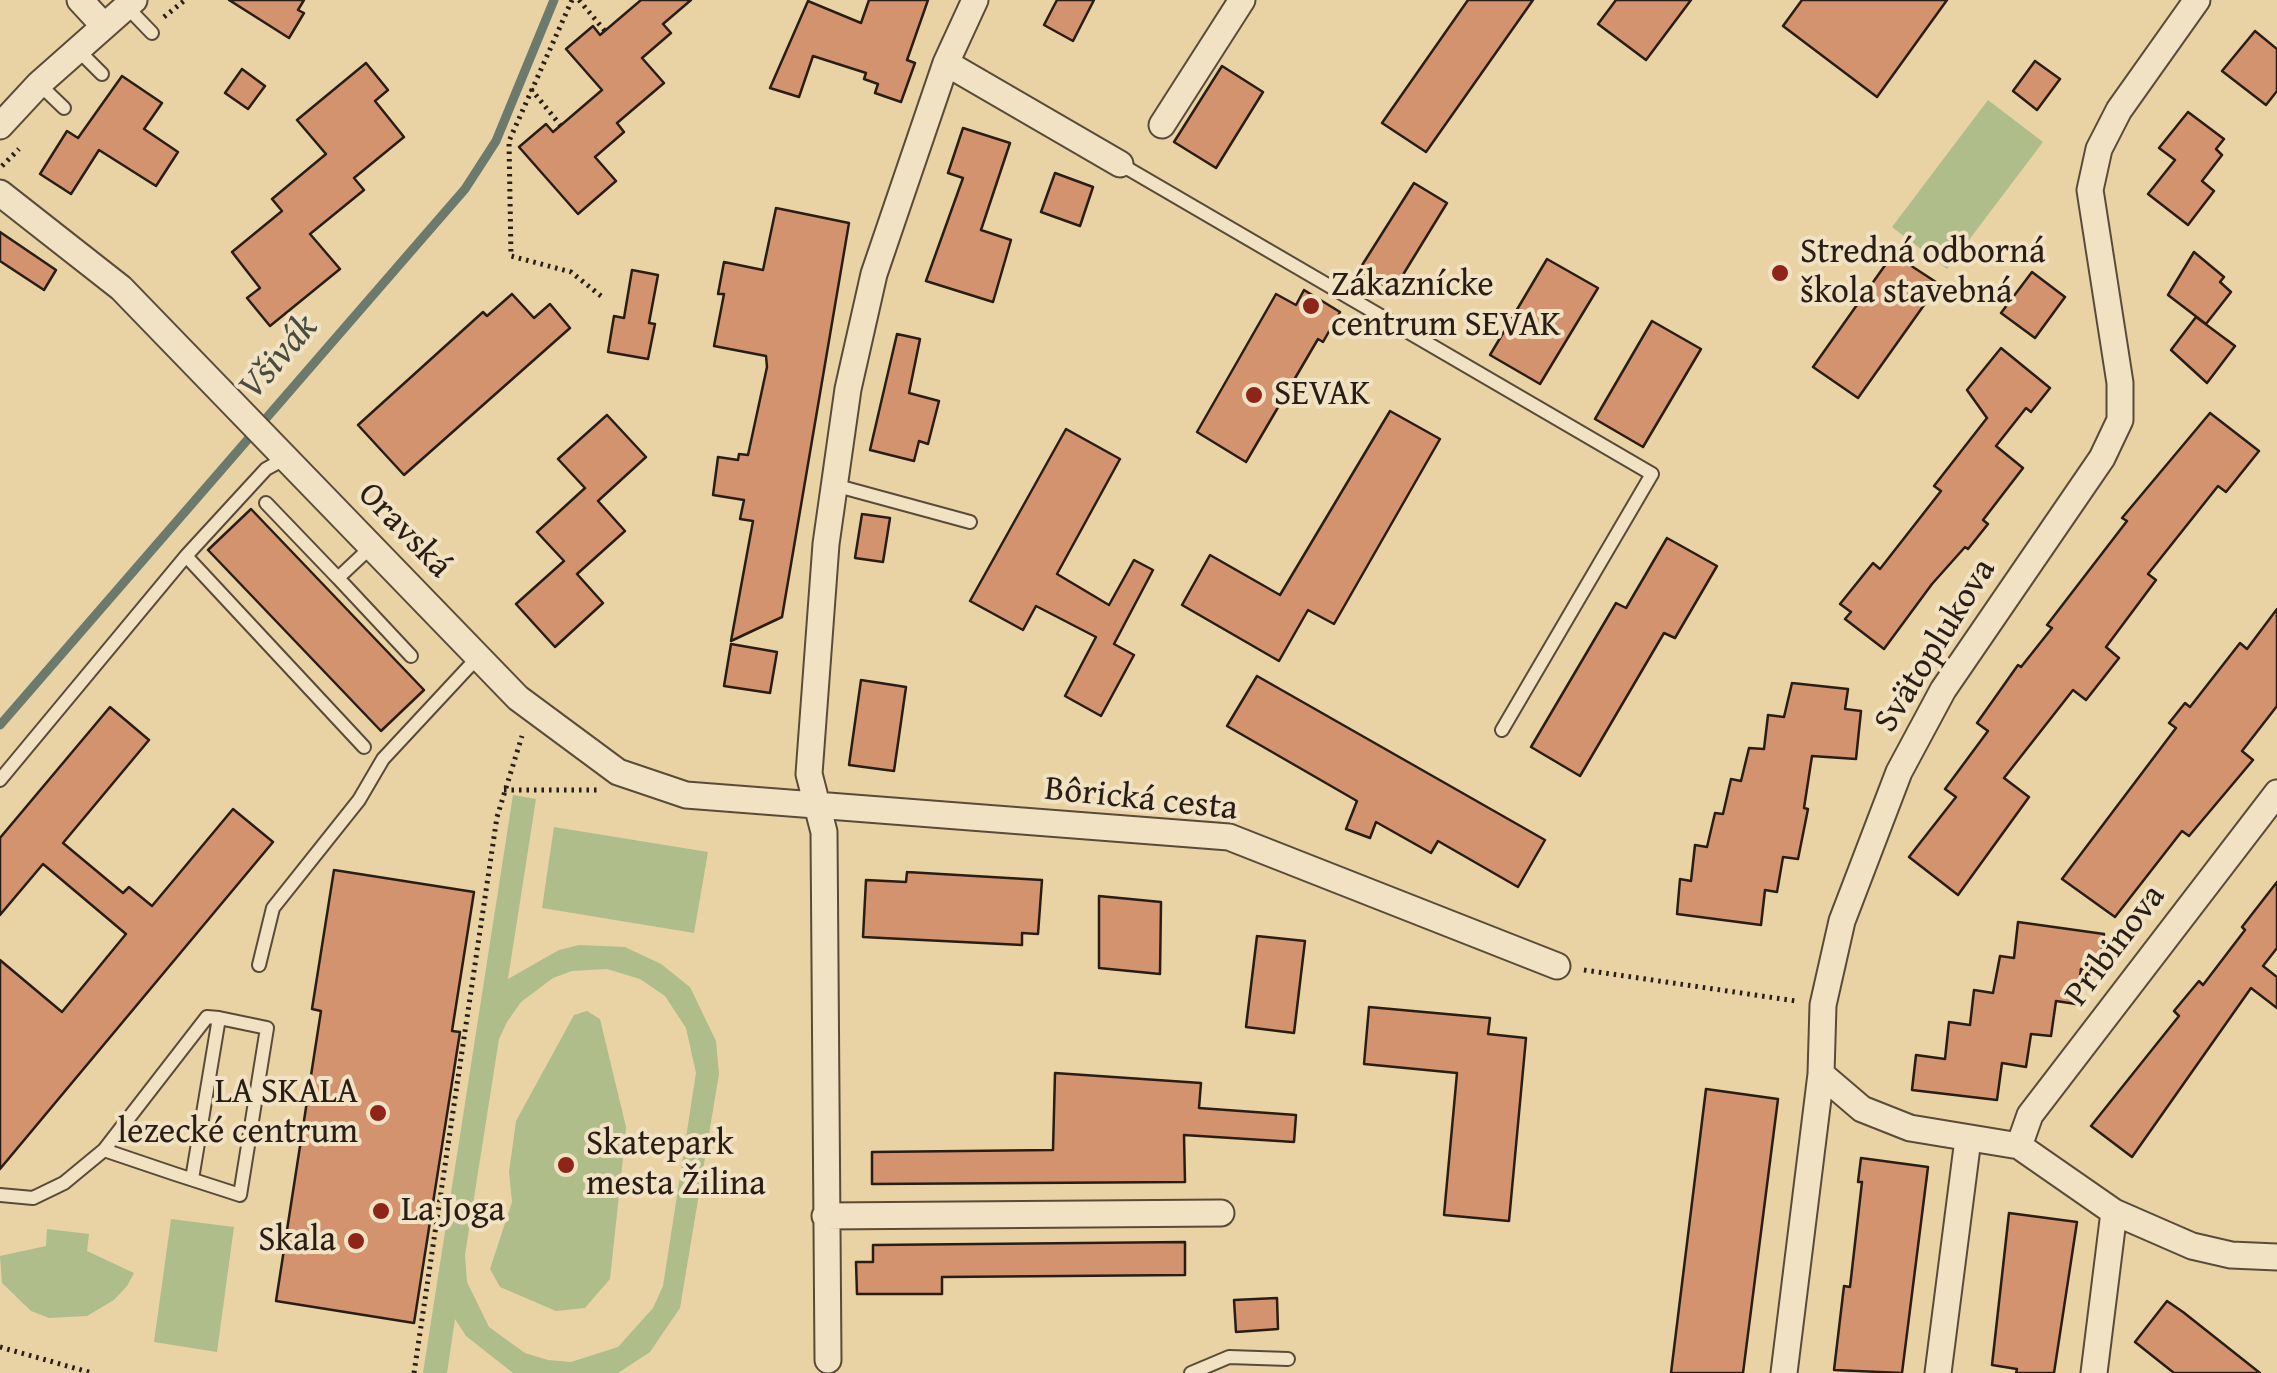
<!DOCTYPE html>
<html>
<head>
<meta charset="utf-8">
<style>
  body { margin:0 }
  canvas { display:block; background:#e9d2a4 }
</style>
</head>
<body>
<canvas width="2277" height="1373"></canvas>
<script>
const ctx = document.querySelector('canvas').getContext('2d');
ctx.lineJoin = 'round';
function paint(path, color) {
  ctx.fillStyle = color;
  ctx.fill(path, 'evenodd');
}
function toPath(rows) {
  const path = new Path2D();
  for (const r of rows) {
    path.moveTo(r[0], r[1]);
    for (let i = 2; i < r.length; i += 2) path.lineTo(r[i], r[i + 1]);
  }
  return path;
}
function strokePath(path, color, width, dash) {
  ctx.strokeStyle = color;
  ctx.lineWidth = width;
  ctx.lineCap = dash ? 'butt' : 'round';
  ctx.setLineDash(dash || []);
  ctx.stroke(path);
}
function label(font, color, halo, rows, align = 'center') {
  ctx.font = font + ' "Gentium Book Plus",serif';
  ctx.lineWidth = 8;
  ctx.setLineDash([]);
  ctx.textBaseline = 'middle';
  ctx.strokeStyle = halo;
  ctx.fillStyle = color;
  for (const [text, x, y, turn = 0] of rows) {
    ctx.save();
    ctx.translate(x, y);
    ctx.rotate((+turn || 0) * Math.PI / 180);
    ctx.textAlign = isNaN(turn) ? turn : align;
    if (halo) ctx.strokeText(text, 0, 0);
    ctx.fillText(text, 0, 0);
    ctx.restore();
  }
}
const green = toPath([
  [1988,100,2043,142,1947,269,1892,227],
  [513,795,536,799,508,979,559,950,579,945,625,947,661,964,690,987,716,1041,719,1074,680,1308,650,1352,618,1373,513,1373,466,1336,455,1319,447,1373,423,1373],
  [607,969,640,979,665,996,686,1028,696,1073,663,1286,653,1308,618,1347,571,1362,548,1360,525,1353,489,1327,467,1282,465,1255,499,1039,507,1022,521,1002,553,978,572,971],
  [554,827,708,852,694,933,542,908],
  [587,1011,600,1019,626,1127,623,1158,610,1279,585,1308,556,1311,500,1287,490,1269,512,1202,509,1172,516,1121,574,1015],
  [171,1219,234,1227,217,1352,154,1342],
  [47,1229,89,1234,87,1251,134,1273,127,1286,114,1300,87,1316,49,1318,31,1311,2,1283,0,1256,46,1246]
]);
const stream = toPath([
  [0,725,465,189,496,141,554,0]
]);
const building = toPath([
  [229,0,304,0,298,10,304,13,289,38,229,0],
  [641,0,691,0,663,24,671,33,642,58,664,83,617,123,624,132,595,157,616,181,578,214,519,147,546,124,553,132,602,90,566,49,593,26,600,35,641,0],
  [869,0,928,0,907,60,915,63,901,102,875,93,878,84,864,79,866,73,813,56,799,97,770,88,808,1,861,23,869,0],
  [1057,0,1094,0,1073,41,1044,25,1057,0],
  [1468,0,1533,0,1426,152,1382,123,1468,0],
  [1616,0,1691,0,1646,60,1598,24,1616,0],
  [1802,0,1947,0,1877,97,1783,26,1802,0],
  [2255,31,2277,49,2277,91,2266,105,2222,71,2255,31],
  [2035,61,2060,79,2037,110,2013,91,2035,61],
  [366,63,388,90,375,101,404,137,354,178,364,190,310,234,340,269,270,326,247,298,260,288,232,252,282,211,272,199,326,154,297,120,366,63],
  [1222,66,1263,92,1216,168,1174,142,1222,66],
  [242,69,265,86,248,109,225,93,242,69],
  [122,76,162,103,144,129,178,152,156,186,99,150,71,194,40,174,67,131,78,138,122,76],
  [2188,112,2224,139,2216,149,2222,155,2202,181,2214,191,2188,225,2148,194,2175,160,2159,148,2188,112],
  [963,128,1010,143,981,230,1011,240,993,302,926,281,963,178,948,173,963,128],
  [1055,173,1093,187,1080,226,1041,212,1055,173],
  [1414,183,1447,203,1393,291,1359,270,1414,183],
  [776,208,849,223,782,617,731,641,753,521,740,519,744,500,713,495,718,457,738,460,739,454,748,455,767,367,766,356,714,346,724,294,718,294,724,262,763,270,776,208],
  [0,232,56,270,44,290,0,261,0,232],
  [2194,252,2224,277,2220,282,2231,292,2206,324,2168,295,2194,252],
  [1893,254,1939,284,1858,398,1813,367,1893,254],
  [1547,259,1598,288,1540,384,1490,355,1547,259],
  [632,270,658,275,649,323,655,324,648,359,608,352,614,316,624,318,632,270],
  [2032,272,2065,297,2035,338,2001,313,2032,272],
  [1304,290,1340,312,1323,342,1318,339,1246,462,1197,432,1276,294,1296,305,1304,290],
  [512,294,534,318,550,304,570,328,404,475,358,425,483,312,487,316,512,294],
  [2196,317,2235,346,2207,383,2171,350,2196,317],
  [1652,321,1701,349,1643,447,1595,419,1652,321],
  [897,334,920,339,909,393,939,401,928,444,919,441,914,461,870,450,897,334],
  [2001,348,2050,388,2031,412,2026,408,1996,446,2023,468,1983,520,1988,524,1968,549,1965,547,1932,584,1884,649,1845,619,1851,612,1840,604,1873,563,1880,569,1941,491,1934,486,1987,418,1967,390,2001,348],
  [1390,411,1440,439,1334,624,1308,610,1279,661,1182,605,1210,555,1280,595,1390,411],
  [2210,413,2259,451,2226,492,2218,486,2148,574,2156,580,2106,647,2119,658,2086,700,2073,690,2004,778,2029,797,1958,895,1909,857,1956,797,1945,789,1988,731,1977,723,2018,665,2021,667,2052,628,2047,625,2127,521,2122,518,2210,413],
  [607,415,646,457,598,501,625,531,577,574,603,603,555,647,516,604,564,561,537,532,585,488,558,459,607,415],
  [1066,429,1120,459,1057,574,1109,605,1134,560,1153,570,1114,644,1134,655,1101,716,1065,696,1096,637,1036,606,1023,630,970,601,1066,429],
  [251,509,424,690,381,731,208,550,251,509],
  [862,514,890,518,883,562,855,558,862,514],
  [1667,538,1717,566,1675,638,1664,633,1580,776,1531,747,1616,603,1626,608,1667,538],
  [2277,609,2277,706,2242,751,2253,760,2189,836,2182,831,2115,917,2062,879,2176,728,2169,723,2185,703,2190,707,2240,643,2247,649,2277,609],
  [731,644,777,652,770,693,724,686,731,644],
  [1257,676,1545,840,1518,887,1438,841,1431,853,1376,822,1370,838,1346,829,1357,801,1227,726,1257,676],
  [861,680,906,687,894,771,849,765,861,680],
  [1792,683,1848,689,1845,709,1861,711,1856,759,1812,756,1804,808,1808,809,1798,859,1783,857,1777,892,1765,890,1761,925,1677,914,1680,879,1691,881,1695,845,1707,847,1715,813,1723,814,1731,779,1741,781,1749,748,1764,749,1768,715,1784,717,1792,683],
  [110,707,149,740,63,843,123,893,129,887,152,906,233,809,273,842,0,1169,0,960,62,1012,126,934,43,864,0,915,0,838,110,707],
  [334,870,474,892,452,1031,460,1032,414,1323,276,1301,321,1011,312,1009,334,870],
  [907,872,1042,880,1038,934,1022,933,1022,945,863,937,866,880,906,882,907,872],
  [2277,882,2277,948,2263,966,2277,977,2277,1008,2251,988,2132,1157,2091,1126,2179,1016,2174,1011,2199,981,2203,985,2245,930,2242,927,2277,882],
  [1099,896,1161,902,1160,974,1099,968,1099,896],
  [2018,922,2104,934,2099,971,2081,969,2076,1004,2056,1001,2051,1036,2031,1034,2026,1067,2002,1063,1997,1100,1912,1090,1916,1055,1945,1059,1949,1022,1970,1025,1974,990,1993,993,2000,956,2014,958,2018,922],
  [1257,936,1305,941,1294,1033,1246,1027,1257,936],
  [1369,1007,1490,1018,1488,1034,1526,1038,1509,1221,1444,1215,1457,1073,1364,1064,1369,1007],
  [1055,1073,1201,1083,1199,1108,1296,1115,1294,1142,1184,1135,1185,1182,872,1184,872,1152,1053,1150,1055,1073],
  [1706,1089,1778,1099,1743,1373,1671,1373,1706,1089],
  [1861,1158,1928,1167,1902,1373,1834,1370,1844,1286,1850,1287,1862,1182,1858,1182,1861,1158],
  [2009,1213,2077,1222,2054,1373,2016,1373,2017,1369,1992,1365,2009,1213],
  [1185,1242,1185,1275,942,1277,942,1294,857,1294,856,1262,873,1262,873,1245,1185,1242],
  [1277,1298,1278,1329,1236,1332,1234,1300,1277,1298],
  [2167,1301,2183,1312,2260,1373,2174,1373,2135,1342,2167,1301]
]);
const path = toPath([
  [572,0,509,141,511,256,571,272,601,296],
  [579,0,605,31],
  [164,17,185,0],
  [531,89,561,126],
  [2,166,19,149],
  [504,790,598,790],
  [1584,970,1796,1001],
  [0,1347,92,1373],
  [414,1373,497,817,522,736]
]);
const lane = toPath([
  [126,6,152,33],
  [77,49,102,74],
  [39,84,64,108],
  [1120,164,1652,474,1502,730],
  [286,458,266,469,186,556,364,747],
  [834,485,970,522],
  [266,503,338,578,371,547],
  [338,578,411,656],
  [0,780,186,556],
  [259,965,273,908,359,800,383,759,477,658],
  [192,1179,219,1018,267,1028,240,1195,175,1174,104,1150,207,1017,219,1018],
  [0,1195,33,1198,64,1183,104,1150],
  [1191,1373,1229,1357,1288,1359]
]);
const street = toPath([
  [80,0,104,26],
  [946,63,1120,164],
  [1162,125,1242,0],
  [0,126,39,84,134,0],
  [0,193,121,288,518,698,618,772,686,795,1229,837,1557,966],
  [1821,1074,1862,1109,1910,1128,2019,1146,2114,1212,2192,1246,2231,1255,2277,1257],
  [2019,1146,2030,1115,2277,793],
  [825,1216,1221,1213],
  [828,1360,824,832,809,774,826,544,848,389,874,274,946,63,975,0],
  [1784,1373,1821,1074,1823,1005,1842,921,1899,772,1943,690,2102,458,2120,420,2120,383,2090,190,2099,149,2119,110,2197,0],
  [1938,1373,1968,1139],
  [2094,1373,2114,1212]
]);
const markers = [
  [1780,273,10,"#8f2418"],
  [1311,306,10,"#8f2418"],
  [1254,395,10,"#8f2418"],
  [378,1113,10,"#8f2418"],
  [566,1165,10,"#8f2418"],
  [381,1211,10,"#8f2418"],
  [356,1241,10,"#8f2418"]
];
const poiNames = [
  ["Stredná odborná",1800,253],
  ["škola stavebná",1800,293],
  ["Zákaznícke",1331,286],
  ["centrum SEVAK",1331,326],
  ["SEVAK",1274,395],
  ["LA SKALA",358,1093,"right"],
  ["lezecké centrum",358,1133,"right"],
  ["Skatepark",586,1145],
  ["mesta Žilina",586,1185],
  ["La Joga",401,1211],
  ["Skala",336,1241,"right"]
];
const streetNames = [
  ["Oravská",404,531,46],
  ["Svätoplukova",1936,646,-58],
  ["Bôrická cesta",1141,800,6],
  ["Pribinova",2116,946,-53]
];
const waterNames = [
  ["Všivák",279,358,-49]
];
paint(green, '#afbd8b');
strokePath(stream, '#6b7a6c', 9);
paint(building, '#d3936f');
strokePath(building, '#291e15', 2.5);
strokePath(lane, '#594b39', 16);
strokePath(street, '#594b39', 29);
strokePath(path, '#291e15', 5, [2.5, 5]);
strokePath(lane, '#f1e2c4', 12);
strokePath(street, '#f1e2c4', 25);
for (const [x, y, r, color] of markers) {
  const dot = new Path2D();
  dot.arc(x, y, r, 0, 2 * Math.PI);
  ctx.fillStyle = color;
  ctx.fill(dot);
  strokePath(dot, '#f1e2c4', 4);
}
label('35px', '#291e15', '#f1e2c4', poiNames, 'left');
label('35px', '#291e15', '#f1e2c4', streetNames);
label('italic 38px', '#4a4c40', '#f1e2c4', waterNames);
</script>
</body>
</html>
